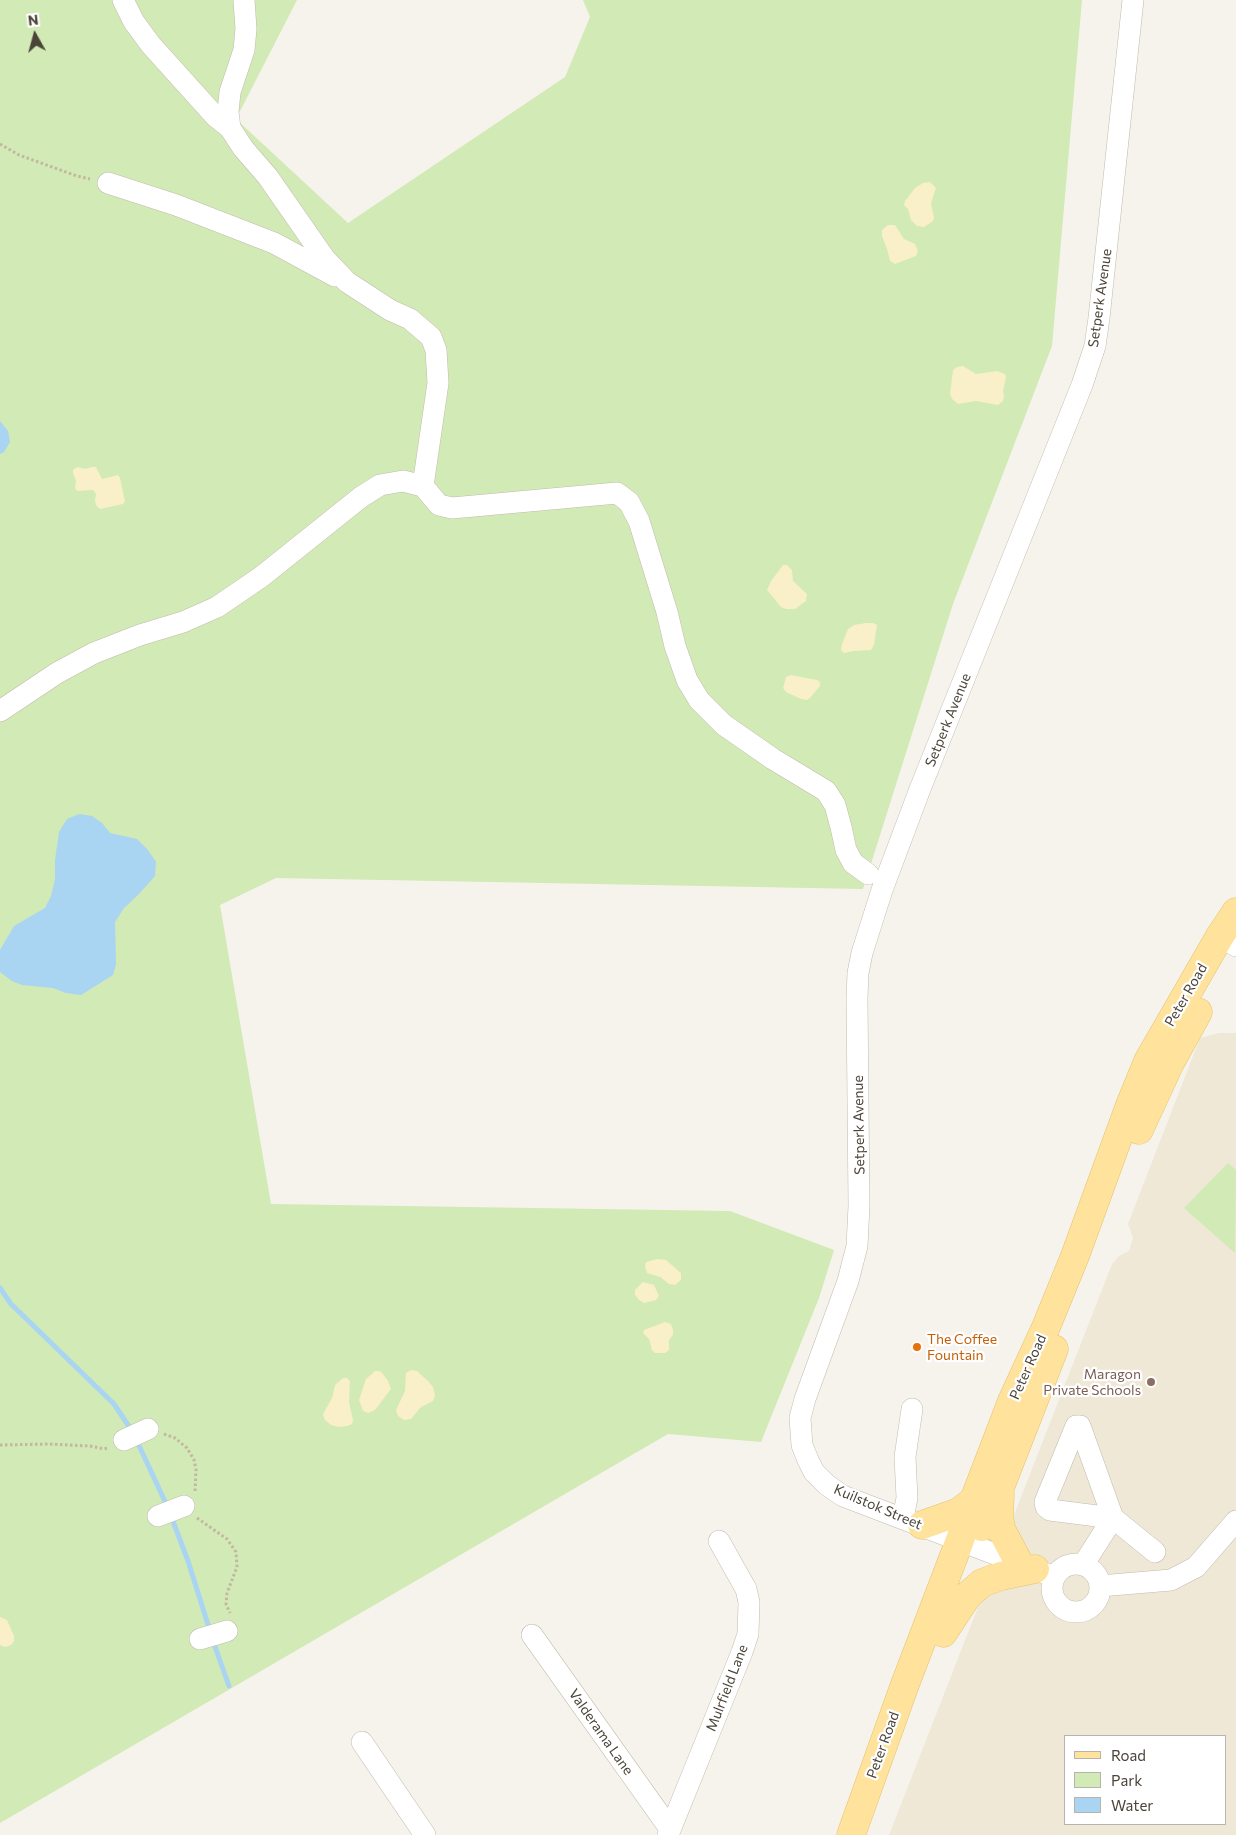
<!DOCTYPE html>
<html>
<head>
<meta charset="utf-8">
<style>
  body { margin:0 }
  #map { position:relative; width:1236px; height:1835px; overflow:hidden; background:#f6f3ec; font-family:Commissioner,sans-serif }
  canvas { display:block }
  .legend { position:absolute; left:1064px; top:1735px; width:162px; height:90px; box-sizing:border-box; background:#fff; border:1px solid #b7b4b0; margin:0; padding:6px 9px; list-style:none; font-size:15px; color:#4b4439 }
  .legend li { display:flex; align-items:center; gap:10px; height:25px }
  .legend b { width:25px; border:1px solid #b7b4b0 }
  .north { position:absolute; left:10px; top:10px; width:50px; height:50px; -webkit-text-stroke:4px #fff; paint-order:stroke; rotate:353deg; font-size:14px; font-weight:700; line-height:20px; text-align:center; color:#4b4439 }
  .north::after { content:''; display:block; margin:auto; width:18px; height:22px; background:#4b4439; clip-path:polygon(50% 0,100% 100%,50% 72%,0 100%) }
</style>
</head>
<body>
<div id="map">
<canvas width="1236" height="1835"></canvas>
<ul class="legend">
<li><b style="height:6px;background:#ffe39c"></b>Road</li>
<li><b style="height:14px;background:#d2eab5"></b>Park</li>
<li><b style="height:14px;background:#a9d4f2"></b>Water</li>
</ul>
<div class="north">N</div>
</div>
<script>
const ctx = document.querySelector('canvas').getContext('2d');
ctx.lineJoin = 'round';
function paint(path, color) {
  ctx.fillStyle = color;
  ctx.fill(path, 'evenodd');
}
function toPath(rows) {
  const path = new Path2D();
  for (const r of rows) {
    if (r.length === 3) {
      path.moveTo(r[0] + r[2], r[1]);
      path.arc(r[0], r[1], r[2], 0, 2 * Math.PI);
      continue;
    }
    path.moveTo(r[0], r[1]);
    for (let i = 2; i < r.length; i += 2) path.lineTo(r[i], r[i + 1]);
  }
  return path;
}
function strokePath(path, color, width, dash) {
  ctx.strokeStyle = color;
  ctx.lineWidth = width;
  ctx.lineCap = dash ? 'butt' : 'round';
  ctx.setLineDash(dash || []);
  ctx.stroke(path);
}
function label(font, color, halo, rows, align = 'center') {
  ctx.font = font + ' Commissioner,sans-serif';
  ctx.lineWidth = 4.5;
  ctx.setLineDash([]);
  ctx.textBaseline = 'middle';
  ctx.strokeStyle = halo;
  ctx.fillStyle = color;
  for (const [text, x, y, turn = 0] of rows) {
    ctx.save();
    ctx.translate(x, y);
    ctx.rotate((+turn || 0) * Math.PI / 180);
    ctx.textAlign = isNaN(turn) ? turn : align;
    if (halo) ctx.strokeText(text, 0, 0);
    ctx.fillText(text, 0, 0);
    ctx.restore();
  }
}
const education = toPath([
  [1219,1033,1236,1033,1236,1835,889,1835,1112,1264,1119,1256,1129,1251,1133,1238,1128,1224,1200,1038],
  [1065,1736,1225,1736,1225,1824,1065,1824]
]);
const green = toPath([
  [0,0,297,0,236,119,348,223,565,77,590,17,583,0,1082,0,1052,346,953,604,863,889,276,878,220,905,271,1204,730,1211,834,1250,819,1298,761,1442,668,1434,0,1823],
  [1228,1163,1236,1170,1235,1253,1184,1208]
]);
const sand = toPath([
  [930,182,936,188,931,203,934,218,933,221,924,227,917,226,911,220,908,209,904,205,905,201,915,188,923,183],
  [888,225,895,225,904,239,915,244,918,251,916,256,895,264,890,261,887,249,882,236,882,230],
  [963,366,976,374,997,371,1005,374,1006,378,1003,391,1004,396,1003,401,998,405,976,401,958,404,952,399,950,394,953,370,957,367],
  [77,467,85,469,92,467,96,467,102,479,118,475,120,478,124,497,125,501,123,504,100,509,96,505,95,501,96,494,93,490,77,491,75,488,76,481,73,473,73,470],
  [783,565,787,565,792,570,793,581,807,594,806,601,795,609,786,609,781,607,767,590,771,581],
  [866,623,873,623,877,625,874,645,871,650,854,651,844,653,841,650,842,644,848,629,854,625],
  [791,675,817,680,820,682,820,686,810,698,807,700,801,699,786,692,783,688,786,677],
  [657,1259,666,1260,681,1273,681,1280,675,1285,669,1284,660,1277,647,1273,645,1266,646,1262],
  [643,1282,654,1285,659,1296,656,1300,644,1303,639,1300,635,1295,635,1290],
  [665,1322,671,1324,673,1330,673,1335,669,1340,669,1350,665,1353,655,1353,652,1350,649,1339,643,1333,644,1330],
  [411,1370,417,1371,428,1381,433,1387,435,1395,433,1401,421,1407,411,1419,404,1420,398,1416,396,1410,405,1391,406,1373],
  [375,1371,380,1371,383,1374,388,1381,391,1389,375,1410,368,1413,363,1411,359,1400,366,1379],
  [343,1378,347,1378,350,1381,349,1402,353,1420,352,1424,347,1426,338,1427,331,1425,325,1420,323,1414,332,1398,335,1385],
  [0,1617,7,1620,14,1636,14,1641,11,1645,5,1647,0,1645]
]);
const water = toPath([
  [0,421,8,431,10,442,4,452,0,454],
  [79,814,92,816,102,823,110,833,137,839,148,850,156,862,155,876,139,894,124,908,115,922,116,964,113,975,81,995,66,993,53,988,22,985,12,981,0,972,0,950,14,926,45,908,51,896,55,879,55,860,59,832,67,819]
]);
const stream = toPath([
  [0,1288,11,1304,114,1404,132,1431],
  [136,1439,168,1508],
  [171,1516,188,1561,210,1631],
  [213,1641,229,1686]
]);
const path = toPath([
  [0,144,19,155,77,176,90,179],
  [164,1434,175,1438,187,1448,194,1460,196,1469,195,1492],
  [0,1445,49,1444,90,1446,104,1449,107,1448],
  [197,1518,227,1539,236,1552,237,1567,227,1593,226,1604,230,1613]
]);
const minor = toPath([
  [123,0,134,22,151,45,215,116,230,128],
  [244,0,246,29,244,50,230,92,228,112,230,128,243,148,268,177,325,259,347,282,390,310,410,319,431,337,436,350,438,383,423,486],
  [108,183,176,205,274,243,335,276],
  [0,711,57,673,94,653,140,635,183,622,217,607,261,577,361,497,380,485,403,481,423,486,439,505,452,508,617,493,629,502,639,521,667,612,675,646,687,680,699,700,724,725,773,759,826,791,835,805,841,827,846,850,853,863,868,874],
  [1220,936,1236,946],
  [124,1440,148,1429],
  [158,1516,184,1506],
  [903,1518,907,1498,905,1457,912,1409],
  [1113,1518,1080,1426,1076,1426,1045,1502,1046,1507,1050,1510,1113,1518,1155,1552],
  [1076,1588,24],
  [1083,1565,1113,1518],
  [1055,1577,843,1496,827,1485,814,1472,808,1460,802,1445,800,1418,805,1399,848,1281,857,1246,859,1206,857,998,858,973,862,953,882,890,920,789,1082,385,1095,346,1099,318,1133,0],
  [1100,1586,1171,1580,1196,1567,1236,1521],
  [532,1635,670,1829],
  [200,1639,227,1631],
  [362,1742,425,1835],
  [668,1835,742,1652,748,1634,749,1602,746,1589,719,1541]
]);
const major = toPath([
  [1139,1130,1170,1063,1198,1012],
  [1000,1494,999,1516,1001,1529,1019,1563],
  [922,1525,959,1512,974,1500],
  [982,1527,1001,1485,1054,1349],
  [943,1633,968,1595,982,1583,1001,1576,1035,1569],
  [851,1835,904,1687,960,1540,974,1500,1012,1401,1046,1327,1075,1256,1130,1105,1148,1061,1220,936,1236,912]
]);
const markers = [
  [917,1347,5,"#e8710a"],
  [1151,1382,5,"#8d6e63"]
];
const streetNames = [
  ["Setperk Avenue",1100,298,-82],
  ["Setperk Avenue",948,720,-68],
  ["Peter Road",1186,995,-60],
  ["Setperk Avenue",859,1125,-91],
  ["Peter Road",1028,1367,-66],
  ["Kuilstok Street",878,1507,23],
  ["Mulrfield Lane",727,1688,-69],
  ["Valderama Lane",601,1732,55],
  ["Peter Road",883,1745,-70]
];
const foodNames = [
  ["The Coffee",927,1339],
  ["Fountain",927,1355]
];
const educationNames = [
  ["Maragon",1141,1374],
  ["Private Schools",1141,1390]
];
paint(education, '#efe8d6');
paint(green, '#d2eab5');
paint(sand, '#f9efc9');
paint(water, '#a9d4f2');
strokePath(stream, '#a9d4f2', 5);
strokePath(minor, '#c2bbae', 22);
strokePath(major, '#e6c16a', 29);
strokePath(path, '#c4b79f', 3, [2.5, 2.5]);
strokePath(minor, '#fff', 21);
strokePath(major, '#ffe39c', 28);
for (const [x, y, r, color] of markers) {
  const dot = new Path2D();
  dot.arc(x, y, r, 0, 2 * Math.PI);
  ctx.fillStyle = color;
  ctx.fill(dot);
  strokePath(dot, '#fff', 2);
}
label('14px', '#4b4439', '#fff', streetNames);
label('14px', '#c56008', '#fff', foodNames, 'left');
label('14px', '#785e54', '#fff', educationNames, 'right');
</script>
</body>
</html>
